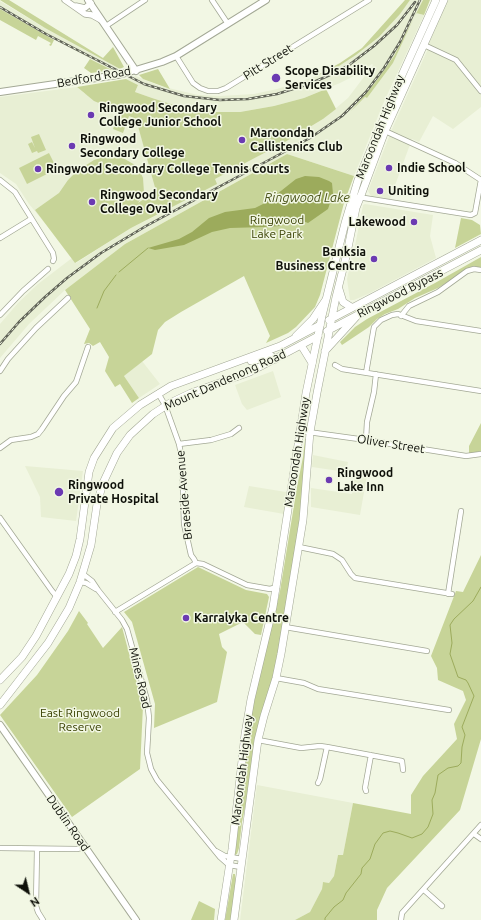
<!DOCTYPE html>
<html>
<head>
<meta charset="utf-8">
<style>
  body { margin:0 }
  #map { position:relative; width:481px; height:920px; overflow:hidden; background:#f2f7e4; font-family:Ubuntu,sans-serif }
  canvas { display:block }
  .north { position:absolute; left:8px; top:872px; width:40px; height:40px; -webkit-text-stroke:3px #f2f7e4; paint-order:stroke; rotate:145deg; font-size:11px; font-weight:700; line-height:16px; text-align:center; color:#0e1009 }
  .north::after { content:''; display:block; margin:auto; width:14px; height:18px; background:#0e1009; clip-path:polygon(50% 0,100% 100%,50% 72%,0 100%) }
</style>
</head>
<body>
<div id="map">
<canvas width="481" height="920"></canvas>
<div class="north">N</div>
</div>
<script>
const ctx = document.querySelector('canvas').getContext('2d');
ctx.lineJoin = 'round';
function paint(path, color) {
  ctx.fillStyle = color;
  ctx.fill(path, 'evenodd');
}
function toPath(rows) {
  const path = new Path2D();
  for (const r of rows) {
    path.moveTo(r[0], r[1]);
    for (let i = 2; i < r.length; i += 2) path.lineTo(r[i], r[i + 1]);
  }
  return path;
}
function strokePath(path, color, width, dash) {
  ctx.strokeStyle = color;
  ctx.lineWidth = width;
  ctx.lineCap = dash ? 'butt' : 'round';
  ctx.setLineDash(dash || []);
  ctx.stroke(path);
}
function label(font, color, halo, rows, align = 'center') {
  ctx.font = font + ' Ubuntu,sans-serif';
  ctx.lineWidth = 3;
  ctx.setLineDash([]);
  ctx.textBaseline = 'middle';
  ctx.strokeStyle = halo;
  ctx.fillStyle = color;
  for (const [text, x, y, turn = 0] of rows) {
    ctx.save();
    ctx.translate(x, y);
    ctx.rotate((+turn || 0) * Math.PI / 180);
    ctx.textAlign = isNaN(turn) ? turn : align;
    if (halo) ctx.strokeText(text, 0, 0);
    ctx.fillText(text, 0, 0);
    ctx.restore();
  }
}
const built = toPath([
  [410,0,423,0,416,13,424,15,383,104,354,176,287,154,125,244,65,290,29,324,0,358,0,324,18,303,38,284,72,258,76,263,131,228,163,212,214,179,285,142,323,119,348,98,373,65,372,64,358,74,340,83,304,98,274,106,240,112,215,112,174,105,152,98,135,92,138,85,126,79,136,76,160,86,198,95,220,96,254,94,277,89,314,77,339,66,356,55,379,37,390,25],
  [412,21,393,63,367,98,365,97,359,102,374,84,394,56],
  [448,0,481,0,481,107,453,129,433,116,419,142,412,139,390,199,371,196,368,191,392,129,427,51,429,43],
  [0,1,45,28,120,69,112,70,25,24,0,9],
  [77,87,84,93,136,119,157,191,67,250,29,204,16,184,0,173,0,97],
  [365,204,433,215,430,236,436,258,368,294,354,300,350,300,347,279,353,251,355,246,363,205],
  [142,361,160,384,139,398,124,376],
  [273,371,281,397,247,410,242,404,235,385],
  [313,455,348,462,346,472,312,467],
  [25,466,83,471,76,521,41,517,40,497],
  [355,474,367,475,360,515,311,507,311,488,352,494],
  [249,486,286,492,284,514,244,507],
  [257,785,353,803,343,855,338,855,334,876,329,883,323,882,322,889,310,912,295,920,240,920]
]);
const green = toPath([
  [0,0,9,0,103,58,113,47,124,67,120,69,45,28],
  [405,0,410,0,400,14,379,37,356,55,339,66,314,77,340,63,362,48],
  [423,0,430,0,424,15,416,13,393,63,367,98,365,97,351,111,374,84,394,56],
  [0,9,54,40,51,46,49,45,51,43,38,36,36,40,0,20],
  [90,59,112,70,91,73,84,68],
  [158,69,170,89,143,79,139,75],
  [126,79,138,85,135,92,152,98,174,105,215,112,240,112,274,106,304,98,326,89,336,109,323,119,285,142,215,179,217,184,131,228,75,263,35,210,59,193,68,180,77,171,94,160,103,157,123,158,135,165,140,171,143,178,144,193,138,203,156,191,136,119,129,116,123,133,113,129,120,112,94,101,77,87],
  [39,134,46,150,38,153,37,151,32,153,28,144,32,142,35,148,31,137],
  [49,153,57,169,27,184,19,168],
  [287,154,354,176,344,203,320,295,315,307,296,327,288,333,266,343,270,336,244,276,181,312,165,322,158,330,152,354,124,376,139,398,132,403,120,384,115,387,105,371,109,357,100,342,93,346,89,343,84,344,90,329,65,290,125,244],
  [461,218,472,220,480,225,481,234,455,248],
  [481,257,481,268,473,266,438,288,415,298,398,309,385,314,377,319,369,327,342,345,340,342,355,327,367,319,435,283],
  [481,423,481,451,469,454,469,446],
  [305,439,306,439,301,511,277,658,242,822,239,848,237,854,235,855,234,854,249,729,254,700,280,591,297,487,303,457],
  [481,555,481,739,460,810,387,888,377,910,377,920,295,920,310,912,322,889,323,882,329,883,334,876,338,855,343,855,353,803,411,814,411,795,423,776,457,739,454,724,466,700,463,691,438,680,437,668,431,656,456,591,463,592],
  [198,567,246,590,267,594,269,597,261,635,255,634,243,622,219,634,222,647,227,652,217,702,154,728,155,704,132,622,124,612],
  [79,611,88,623,87,624,103,648,122,627,143,706,140,769,72,817,0,715,37,675,68,631],
  [233,874,235,874,236,881,231,920,225,920],
  [199,901,215,909,214,920,191,920]
]);
const water = toPath([
  [305,176,319,177,329,181,332,183,333,194,328,209,308,223,303,221,293,222,293,221,281,222,280,226,264,227,230,228,212,232,184,245,155,250,148,248,179,239,192,232,209,218,225,212,255,208,267,202,296,179]
]);
const stream = toPath([
  [119,272,148,248],
  [97,308,104,291,116,275],
  [325,920,325,918,334,907,343,900,346,893,361,874,362,868,370,859,375,844,383,833,390,831,398,833,412,838,422,834,428,827,433,814,432,800,435,793,438,775,448,768,458,766,461,763,462,747,465,735,462,727,474,696,468,683,466,680,458,677,450,654,452,643,450,625,454,619,473,601,481,587]
]);
const minor = toPath([
  [212,0,228,24],
  [106,26,145,0],
  [424,45,456,60,481,91],
  [176,56,193,83,200,88,208,91,218,91,226,88,369,0],
  [385,131,455,163,481,180],
  [0,180,15,192,53,253,54,259,53,261],
  [358,197,471,215,475,213,481,180],
  [0,238,31,219],
  [0,315,23,291,48,269],
  [401,316,409,306,438,292,467,271,474,269,481,270],
  [335,365,342,369,481,391],
  [0,371,8,359,36,328,68,298],
  [366,373,374,327,381,320,392,315,398,314,416,321,481,331],
  [158,393,165,405,179,444,182,459,184,524,191,555,194,559,196,563,203,564,247,585,270,589,277,587],
  [301,431,366,440,466,456,481,454],
  [366,440,367,422,374,392,376,374],
  [179,444,211,440,231,434,239,428],
  [0,448,11,440,31,437,38,434,42,429,64,396,76,382,88,347],
  [0,518,52,591,57,597],
  [299,547,333,554,342,560,351,574,355,578,452,594],
  [83,574,92,581,98,590,122,620,127,629,147,700,149,718,147,753,151,769,157,780,220,857,229,865,241,867],
  [80,582,86,583,96,589],
  [448,594,461,511],
  [115,612,196,563],
  [285,627,427,651],
  [276,678,304,683,318,689,449,710],
  [258,740,301,748,320,746,327,747,402,761,403,770],
  [318,783,320,779,327,747],
  [366,791,365,788,371,755],
  [474,834,481,839],
  [0,848,77,849,85,847],
  [37,849,36,906,38,912,43,920],
  [216,851,225,856,242,859],
  [424,890,442,906],
  [401,920,402,913,481,825]
]);
const tertiary = toPath([
  [65,0,85,14,92,15,101,20],
  [76,6,85,8,91,3]
]);
const secondary = toPath([
  [88,0,136,71],
  [129,72,162,62,176,56,266,0],
  [0,92,117,75],
  [0,725,136,920]
]);
const primary = toPath([
  [296,336,313,319,325,301],
  [301,345,312,363],
  [251,361,271,356,276,359],
  [0,680,22,657,36,636,69,574,76,556,80,539,89,472,94,458,113,428,140,405,171,386,280,346,320,325],
  [0,705,48,643,69,608,80,582,91,545,97,504,103,483,117,453,130,435,153,414,170,403,191,393,250,372,318,336]
]);
const trunk = toPath([
  [339,289,343,302,351,307],
  [329,320,481,240],
  [327,331,481,250],
  [325,351,356,317],
  [221,920,232,849,245,734,251,699,273,607,306,393,322,316,345,223,358,180,402,75,436,0],
  [234,920,258,740,264,716,276,678,281,654,303,520,310,432,317,393,336,297,347,253,356,208,360,198,385,131,444,0]
]);
const rail = toPath([
  [0,7,46,34,144,84,184,96,220,100,248,99,277,94,309,84,330,75,349,65,374,46,397,25,415,2],
  [0,344,19,322,45,297,67,278,101,253,146,226,310,138,342,116,366,92,384,68,400,42,420,0]
]);
const secondaryBridge = toPath([
  [117,75,129,72]
]);
const markers = [
  [276,78,5,"#6b3ab2"],
  [91,115,4,"#6b3ab2"],
  [242,140,4,"#6b3ab2"],
  [72,146,4,"#6b3ab2"],
  [389,168,4,"#6b3ab2"],
  [38,169,4,"#6b3ab2"],
  [380,191,4,"#6b3ab2"],
  [92,202,4,"#6b3ab2"],
  [414,222,4,"#6b3ab2"],
  [374,259,4,"#6b3ab2"],
  [329,480,4,"#6b3ab2"],
  [59,492,5,"#6b3ab2"],
  [186,618,4,"#6b3ab2"]
];
const streetNames = [
  ["Pitt Street",268,62,-32],
  ["Bedford Road",94,77,-10],
  ["Maroondah Highway",380,127,-68],
  ["Ringwood Bypass",400,293,-27],
  ["Mount Dandenong Road",225,380,-24],
  ["Oliver Street",391,444,9],
  ["Maroondah Highway",297,452,-81],
  ["Braeside Avenue",184,495,-95],
  ["Mines Road",140,678,77],
  ["Maroondah Highway",242,770,-83],
  ["Dublin Road",68,823,55]
];
const poiNames = [
  ["Scope Disability",285,71],
  ["Services",285,85],
  ["Ringwood Secondary",99,108],
  ["College Junior School",99,122],
  ["Maroondah",250,133],
  ["Callistenics Club",250,147],
  ["Ringwood",80,139],
  ["Secondary College",80,153],
  ["Indie School",397,168],
  ["Ringwood Secondary College Tennis Courts",46,169],
  ["Uniting",388,191],
  ["Ringwood Secondary",100,195],
  ["College Oval",100,209],
  ["Lakewood",406,222,"right"],
  ["Banksia",366,252,"right"],
  ["Business Centre",366,266,"right"],
  ["Ringwood",337,473],
  ["Lake Inn",337,487],
  ["Ringwood",68,485],
  ["Private Hospital",68,499],
  ["Karralyka Centre",194,618]
];
const parkNames = [
  ["Ringwood",277,220],
  ["Lake Park",277,234],
  ["East Ringwood",80,713],
  ["Reserve",80,727]
];
const waterNames = [
  ["Ringwood Lake",307,198]
];
paint(built, '#e8efd4');
paint(green, '#c7d498');
paint(water, '#9cab5c');
strokePath(stream, '#9cab5c', 1);
strokePath(minor, '#a3a895', 6);
strokePath(tertiary, '#a3a895', 7);
strokePath(secondary, '#a3a895', 8);
strokePath(primary, '#a3a895', 8);
strokePath(trunk, '#a3a895', 8);
strokePath(minor, '#fff', 4.5);
strokePath(tertiary, '#fff', 5.5);
strokePath(secondary, '#fff', 6);
strokePath(primary, '#fff', 7);
strokePath(trunk, '#fff', 7);
strokePath(rail, '#616458', 2.5);
strokePath(rail, '#f2f7e4', 1, [3]);
strokePath(secondaryBridge, '#a3a895', 8, []);
strokePath(secondaryBridge, '#fff', 6);
for (const [x, y, r, color] of markers) {
  const dot = new Path2D();
  dot.arc(x, y, r, 0, 2 * Math.PI);
  ctx.fillStyle = color;
  ctx.fill(dot);
  strokePath(dot, '#f2f7e4', 1.5);
}
label('12px', '#0e1009', '#f2f7e4', streetNames);
label('bold 12px', '#0e1009', '#f2f7e4', poiNames, 'left');
label('12px', '#394102', '#f2f7e4', parkNames);
label('italic 13px', '#4a541a', '#f2f7e4', waterNames);
</script>
</body>
</html>
